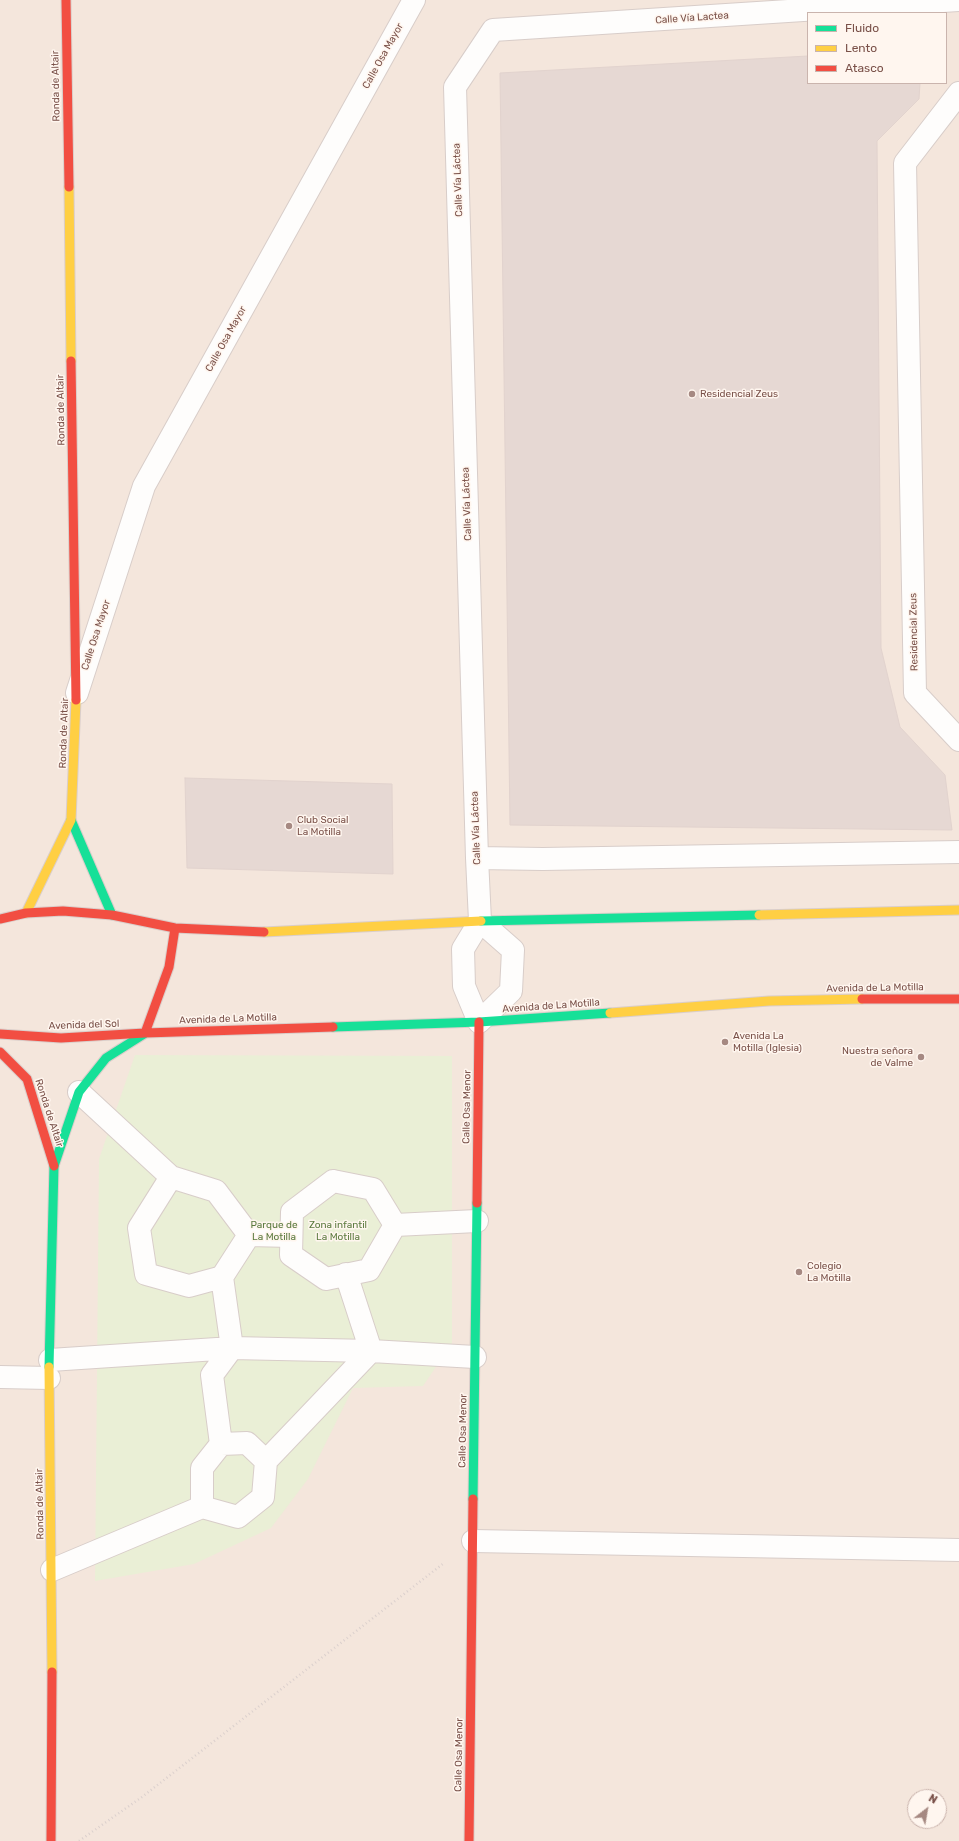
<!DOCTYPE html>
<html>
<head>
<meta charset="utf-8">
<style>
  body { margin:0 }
  #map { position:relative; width:959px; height:1841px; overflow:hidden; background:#f9f2ec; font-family:Rubik,sans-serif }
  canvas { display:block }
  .legend { position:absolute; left:807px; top:12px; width:140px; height:72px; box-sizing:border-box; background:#fff6ef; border:1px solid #cab4ad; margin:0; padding:5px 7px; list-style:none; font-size:12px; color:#7a5149 }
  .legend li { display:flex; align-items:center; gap:8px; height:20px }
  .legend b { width:20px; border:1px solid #cab4ad }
  .north { position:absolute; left:907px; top:1789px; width:40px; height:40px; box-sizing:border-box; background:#fff6ef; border:1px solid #cab4ad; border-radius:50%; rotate:31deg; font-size:11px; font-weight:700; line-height:16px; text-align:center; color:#7a5149 }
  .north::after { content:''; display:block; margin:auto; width:14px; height:18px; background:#a68982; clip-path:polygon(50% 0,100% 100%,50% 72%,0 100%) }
</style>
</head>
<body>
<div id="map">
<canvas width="959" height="1841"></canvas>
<ul class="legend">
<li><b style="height:5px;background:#16e098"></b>Fluido</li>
<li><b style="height:5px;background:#ffcf43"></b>Lento</li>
<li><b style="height:5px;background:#f24e42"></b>Atasco</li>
</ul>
<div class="north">N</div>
</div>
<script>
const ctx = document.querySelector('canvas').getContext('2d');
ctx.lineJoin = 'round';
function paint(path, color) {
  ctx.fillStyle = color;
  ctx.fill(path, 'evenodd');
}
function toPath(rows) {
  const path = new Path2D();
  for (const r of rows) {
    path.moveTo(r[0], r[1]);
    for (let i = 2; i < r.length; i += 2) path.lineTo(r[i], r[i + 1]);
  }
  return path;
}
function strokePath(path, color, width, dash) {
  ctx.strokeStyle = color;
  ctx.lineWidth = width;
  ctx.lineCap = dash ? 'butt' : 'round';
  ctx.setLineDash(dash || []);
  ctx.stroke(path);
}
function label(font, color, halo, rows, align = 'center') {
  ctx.font = font + ' Rubik,sans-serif';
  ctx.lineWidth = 3;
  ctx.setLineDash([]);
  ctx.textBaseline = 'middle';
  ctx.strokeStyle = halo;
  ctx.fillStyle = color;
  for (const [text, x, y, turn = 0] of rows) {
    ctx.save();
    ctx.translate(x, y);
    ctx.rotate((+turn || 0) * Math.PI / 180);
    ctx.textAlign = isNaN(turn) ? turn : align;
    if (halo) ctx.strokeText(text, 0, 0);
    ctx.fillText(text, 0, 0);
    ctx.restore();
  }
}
const residential = toPath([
  [0,0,959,0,959,1841,0,1841],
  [808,13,946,13,946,83,808,83],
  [915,1797,939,1797,939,1821,915,1821]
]);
const green = toPath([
  [135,1055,452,1056,452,1343,423,1386,353,1388,308,1479,271,1528,194,1564,95,1581,99,1159]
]);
const building = toPath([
  [808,56,808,83,920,83,919,99,877,141,881,648,900,727,945,775,952,830,510,825,500,73,808,56],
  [185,778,392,784,393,874,187,868,185,778]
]);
const path = toPath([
  [79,1841,142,1797,444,1563]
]);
const street = toPath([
  [959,93,905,163,915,693,959,740],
  [77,693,144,486,414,0],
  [477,858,543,859,959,852],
  [480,921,477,858,455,87,493,30,959,0],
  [480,921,513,950,511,991,479,1022,464,986,463,949,480,921],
  [79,1092,171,1177,216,1191,249,1235],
  [171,1177,139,1228,146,1274,189,1286,222,1277],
  [333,1181,373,1189,395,1225,369,1270,326,1279,291,1255,292,1212,333,1181],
  [395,1225,477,1221],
  [249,1235,291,1236],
  [346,1274,371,1351],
  [50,1360,232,1348,371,1351,475,1357],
  [0,1377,49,1378],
  [221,1444,212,1375,232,1348,222,1277,249,1235],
  [266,1461,371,1351],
  [473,1541,959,1550],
  [52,1570,202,1507,238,1517,263,1497,266,1461,247,1443,221,1444,202,1468,202,1507]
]);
const fast = toPath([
  [71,820,112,915],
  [481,921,759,915],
  [333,1027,479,1022,610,1013],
  [49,1367,54,1166,79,1092,106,1058,144,1034],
  [473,1499,477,1203]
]);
const slow = toPath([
  [69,187,71,361],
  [26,913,71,820,76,700],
  [759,915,959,910],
  [264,932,481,921],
  [610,1013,769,1001,862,999],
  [49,1367,52,1672]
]);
const jam = toPath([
  [66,0,69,187],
  [71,361,76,700],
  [0,919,26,913,63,911,112,915,175,928,264,932],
  [862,999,959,999],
  [145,1033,169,967,175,928],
  [0,1034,61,1038,145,1033,333,1027],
  [0,1052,27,1079,54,1166],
  [477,1203,479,1022],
  [51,1841,52,1672],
  [469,1841,473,1499]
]);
const markers = [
  [692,394,4,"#a68982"],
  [289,826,4,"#a68982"],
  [725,1042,4,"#a68982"],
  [921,1057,4,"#a68982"],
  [799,1272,4,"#a68982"]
];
const streetNames = [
  ["Calle Vía Lactea",692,18,-4],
  ["Calle Osa Mayor",383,56,-61],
  ["Ronda de Altair",56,86,-91],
  ["Calle Vía Láctea",458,180,-92],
  ["Calle Osa Mayor",226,339,-61],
  ["Ronda de Altair",61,410,-91],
  ["Calle Vía Láctea",467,504,-92],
  ["Residencial Zeus",914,632,-91],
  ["Calle Osa Mayor",96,635,-72],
  ["Ronda de Altair",64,733,-88],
  ["Calle Vía Láctea",476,828,-92],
  ["Avenida de La Motilla",875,988,-1],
  ["Avenida de La Motilla",551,1006,-4],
  ["Avenida de La Motilla",228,1019,-2],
  ["Avenida del Sol",84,1025,-2],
  ["Calle Osa Menor",467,1107,-89],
  ["Ronda de Altair",49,1113,72],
  ["Calle Osa Menor",463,1431,-89],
  ["Ronda de Altair",40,1504,-91],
  ["Calle Osa Menor",459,1755,-89]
];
const poiNames = [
  ["Residencial Zeus",700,394],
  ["Club Social",297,820],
  ["La Motilla",297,832],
  ["Avenida La",733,1036],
  ["Motilla (Iglesia)",733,1048],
  ["Nuestra señora",913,1051,"right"],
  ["de Valme",913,1063,"right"],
  ["Colegio",807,1266],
  ["La Motilla",807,1278]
];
const parkNames = [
  ["Parque de",274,1225],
  ["La Motilla",274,1237],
  ["Zona infantil",338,1225],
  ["La Motilla",338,1237]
];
paint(residential, '#f4e6dc');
paint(green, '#eaefd6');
paint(building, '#e6d8d3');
strokePath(building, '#e2d3ce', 1);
strokePath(street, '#d8cdc9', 24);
strokePath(fast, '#daceca', 11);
strokePath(slow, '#daceca', 11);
strokePath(jam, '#daceca', 11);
strokePath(path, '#dbd0cd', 2.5, [1, 3]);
strokePath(street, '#fefdfc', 22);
strokePath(fast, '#16e098', 9);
strokePath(slow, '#ffcf43', 9);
strokePath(jam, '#f24e42', 9);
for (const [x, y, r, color] of markers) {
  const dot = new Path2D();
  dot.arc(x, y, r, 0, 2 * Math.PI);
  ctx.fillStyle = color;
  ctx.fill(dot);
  strokePath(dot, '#fff6ef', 1.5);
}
label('10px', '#7a5149', '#fff6ef', streetNames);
label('10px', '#7a5149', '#fff6ef', poiNames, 'left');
label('10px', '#5b7a3e', '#fff6ef', parkNames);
</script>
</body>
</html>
